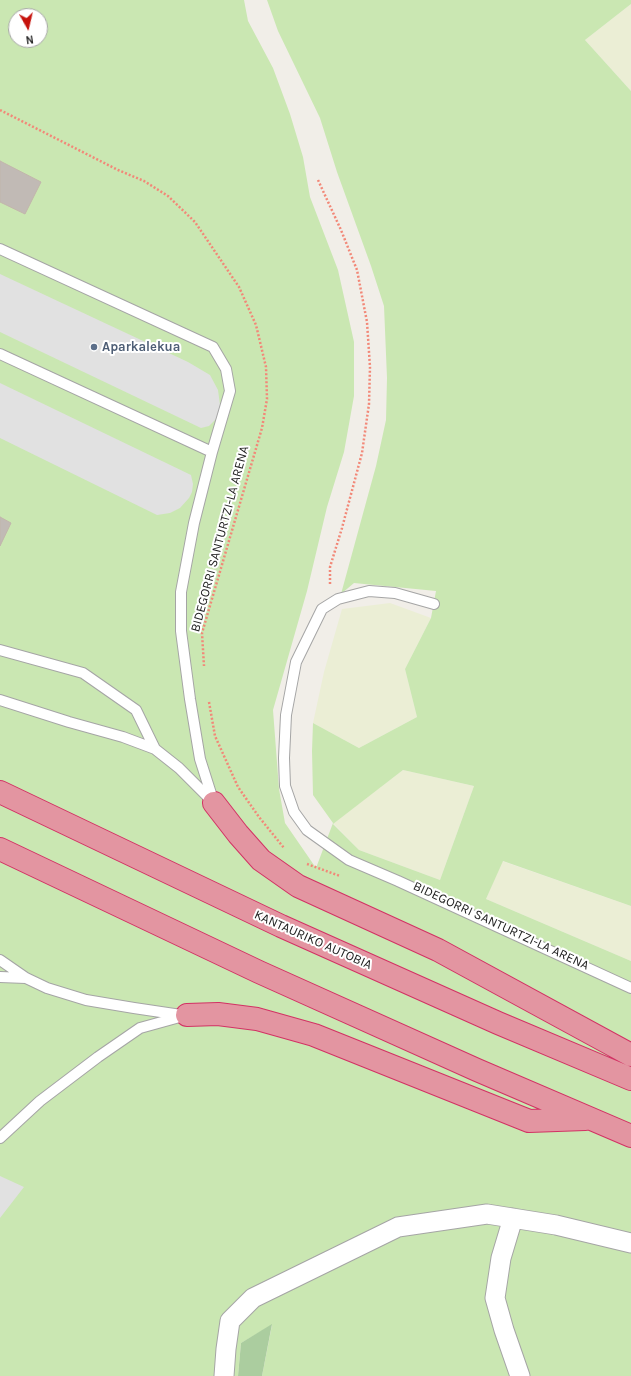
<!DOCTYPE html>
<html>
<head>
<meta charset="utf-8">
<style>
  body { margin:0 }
  #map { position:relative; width:631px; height:1376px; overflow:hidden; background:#f1eee8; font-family:Karla,sans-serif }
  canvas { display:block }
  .north { position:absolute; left:8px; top:8px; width:40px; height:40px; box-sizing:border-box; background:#fff; border:1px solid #a6a6a6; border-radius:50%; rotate:172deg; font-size:11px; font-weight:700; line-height:16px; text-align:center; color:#212121 }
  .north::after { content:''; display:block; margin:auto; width:14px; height:18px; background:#c6120c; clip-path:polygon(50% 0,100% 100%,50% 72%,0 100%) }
</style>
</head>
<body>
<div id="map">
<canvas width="631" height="1376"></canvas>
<div class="north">N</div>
</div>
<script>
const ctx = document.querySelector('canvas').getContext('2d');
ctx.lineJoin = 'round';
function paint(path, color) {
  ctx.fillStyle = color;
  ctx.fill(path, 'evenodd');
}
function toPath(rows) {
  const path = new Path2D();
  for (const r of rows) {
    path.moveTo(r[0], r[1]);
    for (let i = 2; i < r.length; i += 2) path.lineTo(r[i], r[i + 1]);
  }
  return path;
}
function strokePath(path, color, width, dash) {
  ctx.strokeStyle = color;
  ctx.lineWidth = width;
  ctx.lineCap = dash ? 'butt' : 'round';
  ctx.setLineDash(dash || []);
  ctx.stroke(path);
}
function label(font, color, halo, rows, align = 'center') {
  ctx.font = font + ' Karla,sans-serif';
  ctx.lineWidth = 4;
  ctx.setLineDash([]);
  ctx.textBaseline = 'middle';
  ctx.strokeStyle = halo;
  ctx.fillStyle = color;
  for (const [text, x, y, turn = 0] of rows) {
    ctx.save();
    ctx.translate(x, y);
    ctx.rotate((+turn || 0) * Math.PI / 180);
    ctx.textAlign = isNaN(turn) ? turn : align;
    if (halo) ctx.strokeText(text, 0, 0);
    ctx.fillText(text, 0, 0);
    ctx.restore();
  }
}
const farmland = toPath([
  [631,4,631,91,585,40],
  [390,603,431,618,405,669,417,717,359,748,313,723,324,672,342,609],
  [403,770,474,786,440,880,359,850,333,823],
  [502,861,631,906,631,961,486,899]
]);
const grass = toPath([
  [0,0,244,0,248,21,273,68,290,114,303,157,310,197,338,270,354,342,354,396,344,452,327,507,307,591,273,710,279,789,285,823,316,868,333,823,313,795,312,751,313,723,359,748,417,717,405,669,431,618,436,591,354,583,341,594,376,466,386,420,387,378,384,306,371,266,337,172,320,118,278,31,267,0,631,0,631,4,585,40,631,91,631,906,503,861,486,899,631,961,631,1376,262,1376,272,1325,241,1343,238,1376,0,1376],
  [16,16,40,16,40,40,16,40],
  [403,770,474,786,440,880,359,850,333,824]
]);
const forest = toPath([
  [272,1324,262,1376,238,1376,241,1343]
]);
const parking = toPath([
  [0,274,188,362,210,375,218,390,220,405,218,417,209,426,201,428,0,332],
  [0,383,191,475,193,484,192,492,189,498,180,508,170,513,157,515,0,438],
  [0,1176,24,1187,0,1218]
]);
const building = toPath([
  [0,161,41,182,25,214,0,202,0,161],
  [0,517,11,523,0,546,0,517]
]);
const path = toPath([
  [0,110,118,170,144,181,168,196,195,222,239,287,256,325,266,367,267,399,262,428,202,633,204,666],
  [318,180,341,230,357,270,367,322,370,367,369,404,362,453,342,528,330,567,330,586],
  [209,702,215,736,238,787,259,817,284,848],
  [307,864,340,876]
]);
const service = toPath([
  [0,249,213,347,226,369,230,391,212,452,194,523,181,592,181,631,190,699,200,759,214,803],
  [0,354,212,452],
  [434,604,395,593,369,591,338,599,322,609,296,662,286,715,284,758,285,786,294,812,307,830,349,860,398,881,631,988],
  [0,650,83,673,136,710,155,749],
  [0,700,69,722,123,737,155,749,179,768,213,802],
  [0,960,26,978,47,988,86,1000,134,1008,181,1015],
  [0,977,26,978],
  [0,1138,40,1101,98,1057,140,1028,187,1015]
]);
const minor = toPath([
  [513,1218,501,1258,495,1298,504,1330,520,1376],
  [224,1376,226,1349,230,1321,253,1298,398,1227,487,1214,556,1225,631,1243]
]);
const motorway = toPath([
  [0,792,281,926,498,1023,631,1079],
  [214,803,238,834,261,860,298,886,438,950,631,1055],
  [0,849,259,972,477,1070,631,1136],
  [187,1015,218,1014,257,1019,314,1035,529,1121,585,1119]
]);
const markers = [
  [94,347,4,"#5c6f8a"]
];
const serviceNames = [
  ["Aparkalekua",102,347]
];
const streetNames = [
  ["BIDEGORRI SANTURTZI-LA ARENA",220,539,-75],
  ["BIDEGORRI SANTURTZI-LA ARENA",501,926,25],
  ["KANTAURIKO AUTOBIA",313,940,24]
];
paint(farmland, '#ebeed5');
paint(grass, '#cae7b2');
paint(forest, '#abcd9f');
paint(parking, '#e1e1e1');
paint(building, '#c1bab5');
strokePath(building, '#c2b6ab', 1);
strokePath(service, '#a5a5a5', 12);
strokePath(minor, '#a5a5a5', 21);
strokePath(motorway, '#d23264', 24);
strokePath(path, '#f28878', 2.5, [2, 2]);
strokePath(service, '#fff', 10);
strokePath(minor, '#fff', 19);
strokePath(motorway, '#e395a1', 22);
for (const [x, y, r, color] of markers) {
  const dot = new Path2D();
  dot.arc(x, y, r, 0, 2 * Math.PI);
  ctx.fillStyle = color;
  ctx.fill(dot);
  strokePath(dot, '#fff', 1.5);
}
label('bold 13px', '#4e5e75', '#fff', serviceNames, 'left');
label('13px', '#212121', '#fff', streetNames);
</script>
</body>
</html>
